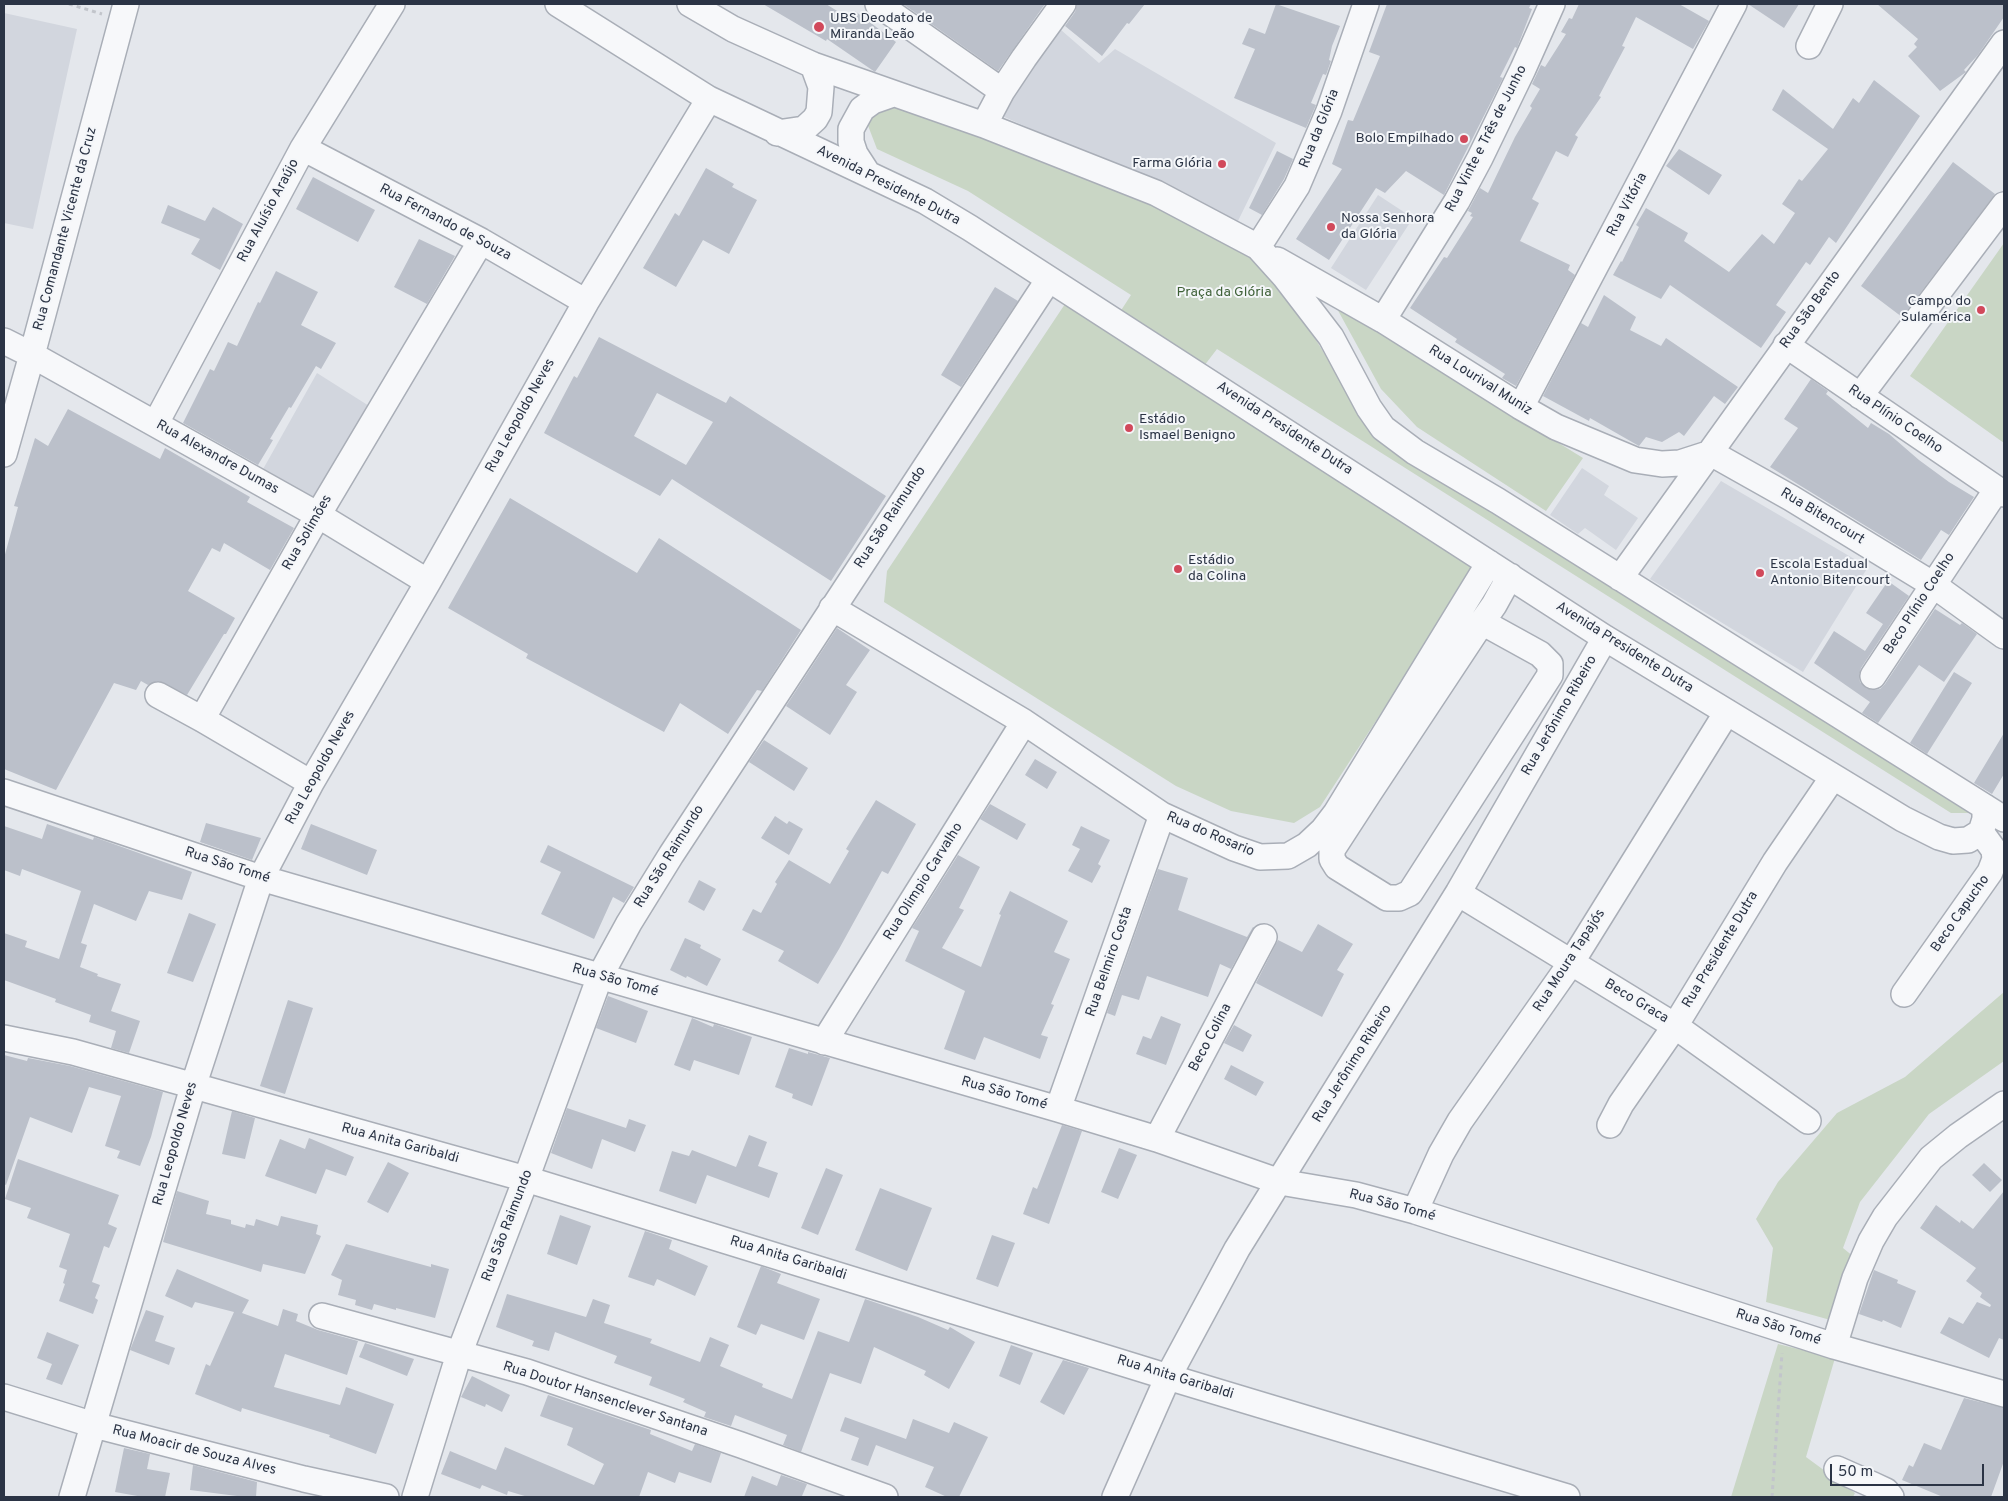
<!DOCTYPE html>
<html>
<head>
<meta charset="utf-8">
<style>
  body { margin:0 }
  #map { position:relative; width:2008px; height:1501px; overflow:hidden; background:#e4e7ec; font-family:Overpass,sans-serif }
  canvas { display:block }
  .frame { position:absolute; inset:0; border:5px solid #2b3445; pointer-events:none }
  .scale { position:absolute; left:1830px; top:1464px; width:154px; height:22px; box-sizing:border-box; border:2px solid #2b3445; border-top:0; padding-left:6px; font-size:15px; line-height:18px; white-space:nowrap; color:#2b3445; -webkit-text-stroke:4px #f4f6f9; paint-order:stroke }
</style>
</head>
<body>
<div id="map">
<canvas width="2008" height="1501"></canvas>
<div class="frame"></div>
<div class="scale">50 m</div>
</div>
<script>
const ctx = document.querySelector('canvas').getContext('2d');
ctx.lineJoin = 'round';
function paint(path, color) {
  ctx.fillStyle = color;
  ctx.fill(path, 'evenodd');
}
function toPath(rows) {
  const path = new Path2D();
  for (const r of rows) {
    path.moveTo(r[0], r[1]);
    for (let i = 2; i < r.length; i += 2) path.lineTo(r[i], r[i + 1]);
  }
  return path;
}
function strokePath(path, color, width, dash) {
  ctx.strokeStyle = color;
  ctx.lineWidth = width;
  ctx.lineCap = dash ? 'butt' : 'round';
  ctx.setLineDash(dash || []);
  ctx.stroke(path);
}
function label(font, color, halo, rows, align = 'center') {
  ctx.font = font + ' Overpass,sans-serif';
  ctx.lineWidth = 4;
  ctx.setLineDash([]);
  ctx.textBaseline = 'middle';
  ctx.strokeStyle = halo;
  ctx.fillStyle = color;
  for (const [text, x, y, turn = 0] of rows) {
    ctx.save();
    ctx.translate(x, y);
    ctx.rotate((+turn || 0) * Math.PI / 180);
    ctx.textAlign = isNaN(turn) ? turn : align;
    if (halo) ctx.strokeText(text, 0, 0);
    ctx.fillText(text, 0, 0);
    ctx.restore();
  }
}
const built = toPath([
  [4,13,77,29,33,229,4,223],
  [1053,23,1099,63,1115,49,1276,143,1238,221,1000,115],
  [1378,195,1413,218,1366,290,1331,268],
  [317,373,377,411,319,502,262,471],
  [1582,468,1609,486,1604,495,1638,518,1616,550,1585,528,1578,534,1550,515],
  [1721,481,1868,567,1803,672,1650,579]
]);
const green = toPath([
  [899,100,1050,155,1263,255,1367,422,1971,813,1951,813,1217,349,1204,366,1120,312,1131,295,968,191,877,149,867,123,876,107],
  [2004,243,2004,443,1910,376],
  [1071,295,1480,561,1320,807,1294,823,1231,811,1176,786,884,602,887,571],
  [1335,305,1583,458,1546,511,1417,427,1381,389],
  [2004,992,2004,1061,1929,1114,1860,1202,1843,1248,1854,1257,1834,1321,1766,1302,1773,1248,1756,1219,1778,1182,1837,1113,1905,1077],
  [1778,1344,1835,1358,1806,1457,1855,1493,1853,1497,1731,1497]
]);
const building = toPath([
  [763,4,826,4,850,19,855,11,896,42,875,72,827,39,826,41],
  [903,4,1045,4,998,71],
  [1077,4,1145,4,1129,24,1127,23,1102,56,1065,26,1075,12],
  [1276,4,1340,26,1332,46,1329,60,1331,61,1326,75,1323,74,1311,103,1316,105,1306,128,1234,98,1255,49,1242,44,1249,28,1265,34],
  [1387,4,1531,4,1529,8,1532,9,1517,48,1515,47,1500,77,1503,78,1444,195,1406,171,1385,193,1376,188,1329,260,1296,239,1342,169,1332,164,1348,120,1353,121,1380,56,1369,52],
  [1579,4,1679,4,1709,21,1693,49,1636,17,1622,46,1625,47,1599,96,1601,97,1575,135,1578,137,1568,157,1556,151,1532,199,1539,203,1520,241,1570,265,1568,270,1575,275,1516,386,1502,378,1505,374,1455,342,1457,339,1410,308,1444,257,1447,258,1473,217,1470,216,1472,213,1468,211,1480,188,1488,193,1515,137,1532,108,1530,106,1540,89,1532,84,1541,65,1545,67,1566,34,1561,32,1569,18,1572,19],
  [1748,4,1799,4,1784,28],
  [1877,4,2004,4,2004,17,1978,55,1964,70,1966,72,1940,91,1908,56,1917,47,1914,44,1918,39],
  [1874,80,1920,116,1836,243,1829,237,1810,265,1806,262,1776,305,1786,312,1761,348,1670,285,1661,299,1613,275,1621,261,1622,262,1639,227,1636,225,1646,208,1688,233,1684,241,1729,272,1762,234,1774,244,1795,213,1782,204,1799,179,1802,181,1828,149,1772,110,1783,89,1833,129,1853,98,1859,103],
  [1679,149,1722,175,1709,195,1666,166],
  [1277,151,1293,159,1284,179,1262,215,1249,208],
  [1953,162,1995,194,1902,317,1861,286],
  [706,168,734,184,732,187,757,200,729,254,703,240,676,287,643,268,675,213,679,216],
  [313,177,375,210,358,242,296,209],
  [168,205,205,221,213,207,243,224,220,270,191,254,200,239,161,223],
  [419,239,455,256,427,304,394,287],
  [276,271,318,292,301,325,336,343,321,369,316,366,291,408,289,407,270,439,273,440,258,465,183,423,210,369,214,371,228,342,237,346,258,302,260,303],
  [995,287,1018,301,961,387,941,375],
  [1604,295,1636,317,1630,330,1661,346,1666,338,1738,387,1725,404,1714,396,1684,436,1679,432,1662,442,1646,437,1639,446,1590,418,1589,421,1543,396,1581,323,1588,327],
  [599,337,726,403,730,396,886,496,831,581,672,479,660,496,544,433,574,376,577,378],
  [657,393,713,422,686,465,634,436],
  [1811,379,1828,391,1826,394,1868,428,1871,423,1889,434,1919,460,1949,482,1974,497,1949,535,1941,530,1921,560,1770,467,1798,428,1784,419],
  [68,409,160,459,165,448,250,497,247,502,294,528,270,570,224,543,220,552,212,548,188,591,235,618,226,634,224,634,187,695,158,681,148,685,141,681,136,690,114,683,56,790,4,769,4,558,18,507,14,506,35,438,48,446],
  [510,498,637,573,659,538,801,630,762,691,757,690,728,734,680,703,664,732,526,658,528,654,448,608],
  [1888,581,1909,596,1861,668,1859,676,1860,682,1866,688,1873,690,1880,689,1885,684,1935,609,1960,625,1962,623,1977,634,1944,682,1919,665,1878,723,1862,713,1870,702,1814,663,1834,631,1865,651,1883,624,1866,613],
  [837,628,870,650,846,685,857,692,830,735,786,706],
  [1954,672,1972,683,1927,754,1910,743],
  [2004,733,2004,774,1992,794,1974,783],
  [764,740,808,768,794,791,749,762],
  [1035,759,1057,772,1047,789,1025,775],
  [876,800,916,824,888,874,882,871,839,949,818,984,778,961,784,951,742,930,753,909,761,913,777,884,775,882,789,860,830,884,849,851,846,849],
  [990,804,1026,824,1017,840,980,819],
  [775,816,787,824,789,821,803,829,789,855,761,838],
  [206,823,261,838,252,860,200,842],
  [47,824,93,840,94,837,192,872,182,900,149,891,136,921,94,904,81,943,87,945,80,967,98,974,97,976,121,984,111,1011,140,1021,129,1053,111,1048,116,1031,89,1022,91,1015,55,1002,56,999,4,980,4,933,27,941,25,947,59,959,81,891,22,869,20,876,4,870,4,826,42,839],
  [311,824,377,850,367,875,301,849],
  [1081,826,1110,840,1098,864,1101,866,1092,883,1068,871,1080,849,1072,845],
  [548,845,634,887,624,903,613,897,594,939,541,914,561,872,540,862],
  [958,855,980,867,959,908,964,910,942,948,981,967,1001,915,999,914,1010,891,1068,921,1054,952,1070,959,1051,1004,1054,1005,1041,1035,1048,1037,1040,1059,984,1037,975,1060,944,1049,965,991,905,961,919,931,912,928],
  [1158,869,1188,878,1178,910,1247,937,1253,927,1254,927,1231,969,1220,964,1208,997,1147,976,1139,1000,1122,995,1115,1016,1107,1013],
  [699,880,716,889,704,911,688,902],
  [189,913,216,924,193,982,167,973],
  [1318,924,1353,944,1337,970,1344,974,1322,1017,1256,983,1278,940,1302,952],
  [685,938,701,945,700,948,721,959,707,986,687,976,686,978,670,970],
  [608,996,648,1011,636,1043,596,1028],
  [288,1000,313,1008,285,1094,260,1086],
  [1161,1016,1181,1024,1166,1065,1136,1054,1143,1036,1151,1039],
  [692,1018,713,1027,714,1024,752,1037,739,1075,694,1060,690,1071,674,1065],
  [1234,1025,1252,1035,1243,1052,1224,1043],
  [789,1048,808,1054,808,1052,830,1058,812,1106,792,1098,793,1094,775,1087],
  [4,1055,27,1061,28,1058,70,1066,163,1092,151,1137,140,1166,117,1158,120,1151,105,1146,121,1096,89,1087,72,1133,30,1117,6,1185,4,1184],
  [1231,1065,1264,1082,1256,1096,1224,1079],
  [567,1108,626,1128,629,1119,646,1125,635,1152,602,1139,592,1169,551,1153],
  [232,1111,255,1118,245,1159,222,1154],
  [1062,1125,1082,1131,1049,1224,1023,1214,1033,1187,1037,1189],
  [749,1135,767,1142,758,1166,778,1173,769,1198,707,1175,696,1204,659,1191,672,1151,689,1156,692,1150,736,1167],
  [309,1138,354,1157,346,1176,326,1169,316,1194,265,1176,280,1139,305,1149],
  [1119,1148,1137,1155,1118,1199,1101,1192],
  [18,1159,119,1195,108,1224,117,1228,109,1248,104,1246,92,1282,100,1285,95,1298,98,1300,93,1314,59,1301,65,1284,63,1283,67,1270,59,1267,70,1234,27,1218,31,1208,5,1199],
  [388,1162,409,1173,388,1213,367,1202],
  [1984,1163,2002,1180,1990,1192,1972,1175],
  [826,1168,843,1175,818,1235,801,1228],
  [880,1188,932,1208,907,1271,855,1250],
  [177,1191,209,1201,206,1214,231,1220,231,1224,245,1228,246,1224,254,1226,256,1219,278,1226,281,1216,318,1225,316,1234,321,1236,305,1274,263,1264,261,1272,163,1242],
  [2004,1191,2004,1340,1999,1338,1989,1358,1940,1333,1949,1317,1963,1324,1977,1302,1990,1307,1991,1305,1980,1297,1982,1293,1966,1281,1976,1268,1920,1228,1936,1205,1960,1223,1961,1220,1973,1229],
  [560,1215,591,1226,577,1265,547,1254],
  [645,1231,672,1240,669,1249,708,1266,695,1296,657,1279,654,1286,628,1277],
  [992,1235,1015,1243,998,1287,976,1279],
  [346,1244,431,1267,431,1264,449,1269,435,1318,396,1308,396,1310,374,1304,372,1310,355,1305,356,1300,338,1295,342,1280,331,1275],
  [761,1266,781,1274,777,1283,820,1299,804,1340,761,1324,756,1335,737,1327],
  [177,1269,249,1300,242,1313,278,1326,283,1309,298,1314,296,1321,318,1330,358,1341,347,1375,285,1354,274,1387,340,1405,346,1387,394,1404,376,1454,329,1437,330,1435,242,1408,241,1412,195,1394,206,1364,210,1366,234,1312,195,1302,192,1308,165,1296],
  [1874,1270,1898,1280,1897,1283,1916,1291,1901,1328,1883,1320,1882,1322,1859,1314],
  [507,1294,586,1317,593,1299,610,1305,604,1323,652,1339,650,1343,700,1362,710,1337,729,1345,720,1366,763,1384,762,1387,792,1399,818,1331,849,1342,865,1299,918,1317,948,1330,950,1327,975,1342,949,1389,924,1375,926,1371,874,1347,861,1384,830,1373,801,1452,783,1445,787,1435,735,1415,731,1426,704,1417,706,1412,683,1402,685,1399,649,1385,652,1377,614,1363,617,1356,555,1332,549,1351,532,1346,534,1341,496,1327],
  [146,1310,164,1316,155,1341,175,1348,169,1365,130,1350],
  [47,1332,79,1345,62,1385,46,1379,52,1364,37,1358],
  [365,1343,414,1359,407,1376,359,1357],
  [1011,1345,1033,1353,1020,1385,999,1376],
  [1063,1360,1089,1368,1064,1415,1040,1402],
  [472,1376,510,1395,502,1412,486,1404,485,1407,461,1397],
  [548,1395,651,1430,650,1434,692,1451,695,1444,721,1453,711,1483,679,1472,675,1483,648,1472,639,1497,528,1497,508,1491,507,1495,482,1485,480,1489,441,1474,450,1451,496,1470,505,1447,594,1485,604,1464,567,1445,573,1428,540,1416],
  [1964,1398,2004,1408,2004,1461,1991,1497,1943,1497,1902,1480,1909,1465,1913,1467,1924,1443,1941,1450],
  [845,1417,906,1439,913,1419,949,1433,954,1422,988,1437,959,1497,947,1497,925,1487,934,1467,876,1445,868,1466,851,1460,859,1438,840,1431],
  [124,1448,150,1454,147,1469,170,1473,165,1497,143,1497,115,1492],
  [193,1465,257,1482,256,1497,237,1497,237,1496,190,1490],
  [781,1475,807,1484,802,1496,804,1497,744,1497,752,1476,777,1486]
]);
const path = toPath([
  [69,4,102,14],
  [1772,1497,1782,1353]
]);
const minor = toPath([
  [558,4,709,99,925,201,970,228,1605,638,1903,819,1939,837,1953,841,1968,840,1981,832,1985,819,1985,807],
  [690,4,733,29,813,65,984,125,1156,193,1258,247,1285,277,1331,337,1369,408,1383,428,1415,452,1498,501,2004,819],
  [878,4,1002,91],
  [1809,46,1830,4],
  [984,125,1002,91,1024,58,1063,4],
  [777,133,804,129,815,119,819,112,821,87,813,65],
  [303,148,481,241,586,302],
  [868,174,855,154,851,142,851,129,862,109,873,101,893,94],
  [1258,247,1297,186,1329,111,1366,4],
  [1277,260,1383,320,1521,407,1556,427,1635,460,1662,464,1680,463,1711,453,1791,498,1932,584,2004,636],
  [1383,320,1457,201,1480,158,1523,69,1552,4],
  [4,341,32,355,318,515,428,582],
  [1786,345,2004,494],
  [1860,396,2004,205],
  [1521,407,1734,4],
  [156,423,303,148,392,4],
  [4,454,32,355,126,4],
  [1620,578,2004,43],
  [832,608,1024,722,1162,815,1234,848,1260,857,1288,856,1307,845,1323,830,1336,813,1489,563],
  [1482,622,1540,654,1550,664,1550,675,1410,893,1399,898,1387,898,1337,867,1332,859,1332,850,1369,793,1482,622,1494,605,1510,576],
  [1873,676,1997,489],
  [158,695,202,719,311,783],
  [202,719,318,515,481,241],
  [4,792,261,878,1058,1109,1157,1139,1280,1182,1356,1195,1415,1211,1834,1346,2004,1394],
  [1458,893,1675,1026,1808,1121],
  [1904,994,1990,872,1995,859,1994,850,1981,832],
  [4,1038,73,1052,526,1179,1168,1377,1567,1497],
  [824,1042,1024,722],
  [1058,1109,1162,815],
  [1610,1125,1621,1104,1675,1026,1775,862,1833,777],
  [1157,1139,1264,937],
  [1415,1211,1441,1154,1460,1121,1571,963,1727,712],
  [322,1316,527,1372,741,1445,885,1497],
  [1834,1346,1855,1278,1871,1241,1885,1217,1931,1158,1958,1136,2004,1104],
  [4,1397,94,1425,304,1479,386,1497],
  [1837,1469,1873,1485,1886,1491,1891,1497],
  [72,1497,193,1087,261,878,311,783,428,582,586,302,709,99],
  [415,1497,459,1354,526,1179,600,976,629,923,671,855,1049,279],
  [1115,1497,1168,1377,1237,1249,1458,893,1605,638]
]);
const markers = [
  [819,27,6,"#d1495b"],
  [1464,139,5,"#d1495b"],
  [1222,164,5,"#d1495b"],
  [1331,227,5,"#d1495b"],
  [1981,310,5,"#d1495b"],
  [1129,428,5,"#d1495b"],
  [1178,569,5,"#d1495b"],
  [1760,573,5,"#d1495b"]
];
const poiNames = [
  ["UBS Deodato de",830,19],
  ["Miranda Leão",830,35],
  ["Bolo Empilhado",1454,139,"right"],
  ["Farma Glória",1212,164,"right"],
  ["Nossa Senhora",1341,219],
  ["da Glória",1341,235],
  ["Campo do",1971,302,"right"],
  ["Sulamérica",1971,318,"right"],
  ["Estádio",1139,420],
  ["Ismael Benigno",1139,436],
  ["Estádio",1188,561],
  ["da Colina",1188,577],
  ["Escola Estadual",1770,565],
  ["Antonio Bitencourt",1770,581]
];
const streetNames = [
  ["Rua da Glória",1320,129,-68],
  ["Rua Vinte e Três de Junho",1487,139,-63],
  ["Avenida Presidente Dutra",888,186,27],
  ["Rua Vitória",1628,205,-62],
  ["Rua Aluísio Araújo",269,211,-62],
  ["Rua Fernando de Souza",445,223,28],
  ["Rua Comandante Vicente da Cruz",66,229,-75],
  ["Rua São Bento",1811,310,-54],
  ["Rua Lourival Muniz",1480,381,32],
  ["Rua Leopoldo Neves",521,416,-61],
  ["Rua Plínio Coelho",1895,420,34],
  ["Avenida Presidente Dutra",1284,429,33],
  ["Rua Alexandre Dumas",217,458,29],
  ["Rua Bitencourt",1822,517,31],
  ["Rua São Raimundo",891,518,-57],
  ["Rua Solimões",308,533,-60],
  ["Beco Plínio Coelho",1920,604,-57],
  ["Avenida Presidente Dutra",1624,648,32],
  ["Rua Jerônimo Ribeiro",1560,716,-60],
  ["Rua Leopoldo Neves",321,768,-61],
  ["Rua do Rosario",1210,835,23],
  ["Rua São Raimundo",670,857,-58],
  ["Rua São Tomé",227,866,18],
  ["Rua Olimpio Carvalho",924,882,-58],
  ["Beco Capucho",1961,914,-55],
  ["Rua Presidente Dutra",1721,950,-59],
  ["Rua Moura Tapajós",1570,961,-57],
  ["Rua Belmiro Costa",1110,962,-71],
  ["Rua São Tomé",615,981,16],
  ["Beco Graca",1636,1002,31],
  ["Beco Colina",1211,1038,-62],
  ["Rua Jerônimo Ribeiro",1353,1064,-58],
  ["Rua São Tomé",1004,1094,16],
  ["Rua Leopoldo Neves",176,1144,-74],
  ["Rua Anita Garibaldi",400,1144,15],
  ["Rua São Tomé",1392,1206,15],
  ["Rua São Raimundo",508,1226,-69],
  ["Rua Anita Garibaldi",788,1259,17],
  ["Rua São Tomé",1778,1328,18],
  ["Rua Anita Garibaldi",1175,1378,17],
  ["Rua Doutor Hansenclever Santana",605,1400,18],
  ["Rua Moacir de Souza Alves",194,1451,14]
];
const parkNames = [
  ["Praça da Glória",1224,293]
];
paint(built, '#d2d6de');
paint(green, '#c9d6c5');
paint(building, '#bbc0ca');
strokePath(minor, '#a9aeb7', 28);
strokePath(path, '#c2c5cb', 3, [4, 4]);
strokePath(minor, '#f7f8fa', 25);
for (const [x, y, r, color] of markers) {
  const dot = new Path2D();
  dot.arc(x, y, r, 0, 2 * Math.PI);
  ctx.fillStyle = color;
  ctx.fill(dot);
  strokePath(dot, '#f4f6f9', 2);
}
label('14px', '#2b3445', '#f4f6f9', poiNames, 'left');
label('14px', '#2b3445', '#f4f6f9', streetNames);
label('14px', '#3f6138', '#f4f6f9', parkNames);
</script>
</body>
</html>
